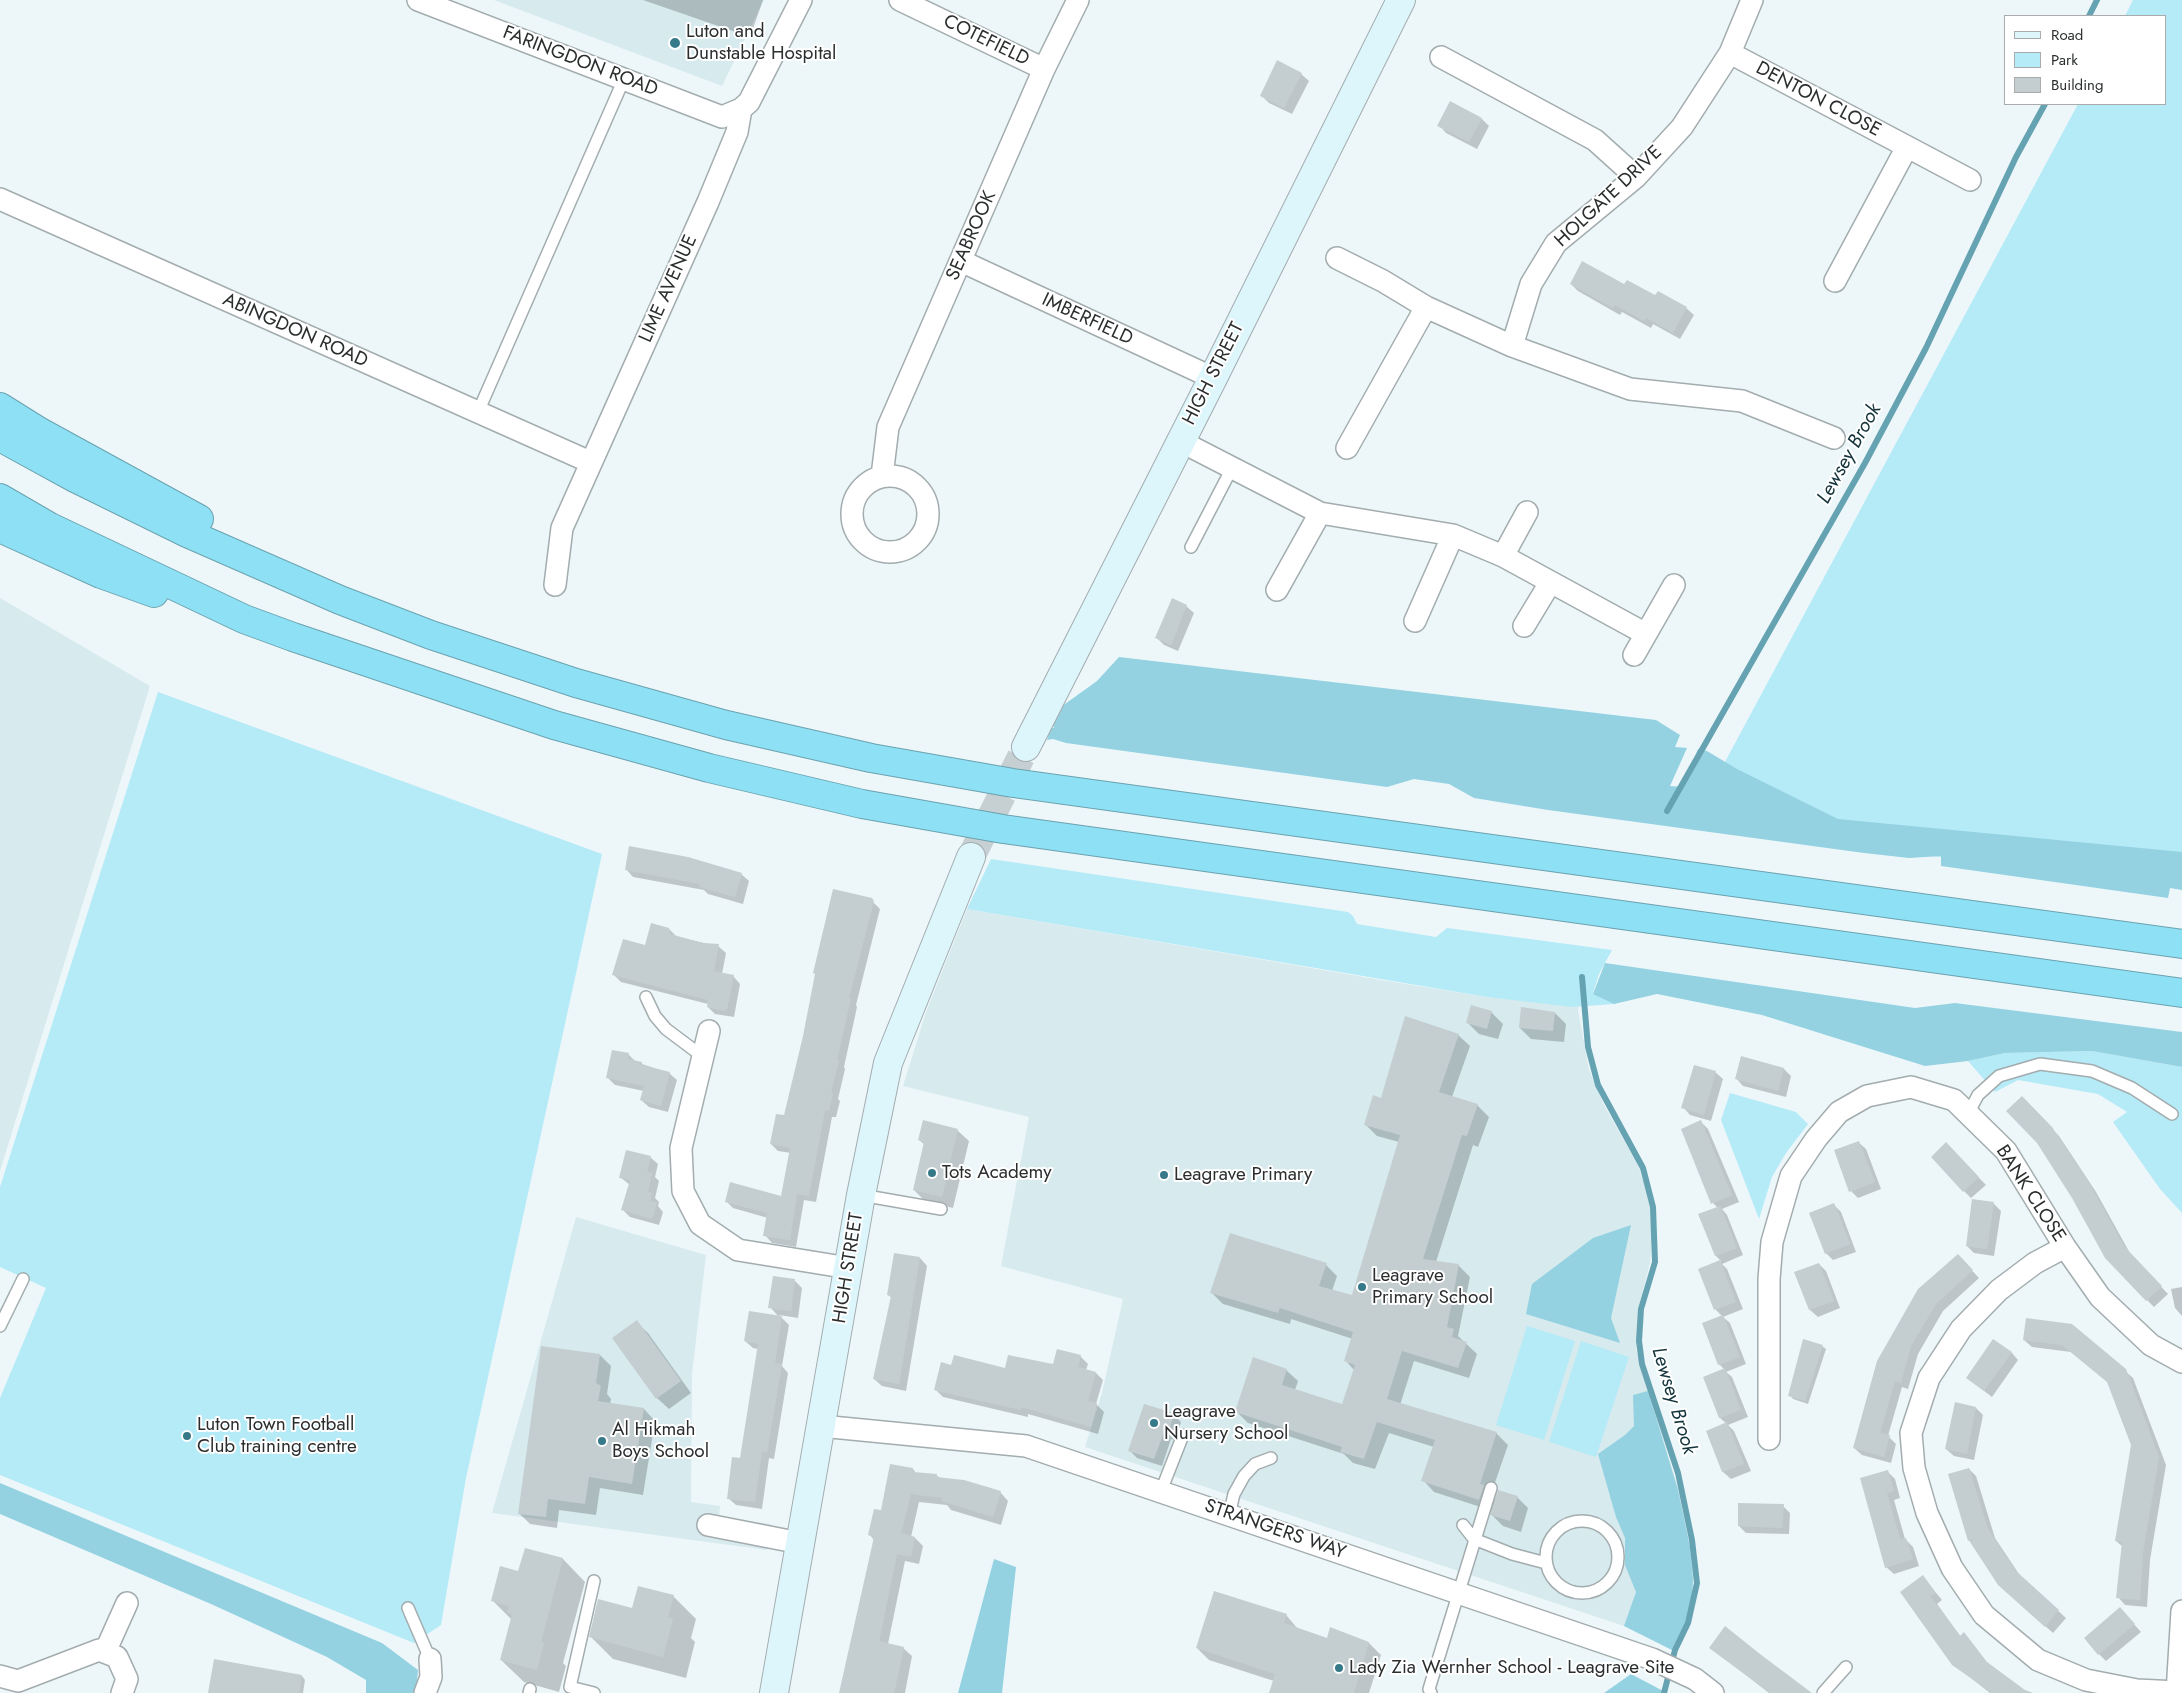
<!DOCTYPE html>
<html>
<head>
<meta charset="utf-8">
<style>
  body { margin:0 }
  #map { position:relative; width:2182px; height:1693px; overflow:hidden; background:#edf7fa; font-family:Jost,sans-serif }
  canvas { display:block }
  .legend { position:absolute; left:2004px; top:15px; width:162px; height:90px; box-sizing:border-box; background:#fff; border:1px solid #aaabac; margin:0; padding:6px 9px; list-style:none; font-size:15px; color:#2b2e2f }
  .legend li { display:flex; align-items:center; gap:10px; height:25px }
  .legend b { width:25px; border:1px solid #aaabac }
</style>
</head>
<body>
<div id="map">
<canvas width="2182" height="1693"></canvas>
<ul class="legend">
<li><b style="height:6px;background:#ddf6fc"></b>Road</li>
<li><b style="height:14px;background:#b5eaf7"></b>Park</li>
<li><b style="height:14px;background:#c4ced1"></b>Building</li>
</ul>
</div>
<script>
const ctx = document.querySelector('canvas').getContext('2d');
ctx.lineJoin = 'round';
function paint(path, color) {
  ctx.fillStyle = color;
  ctx.fill(path, 'evenodd');
}
function toPath(rows) {
  const path = new Path2D();
  for (const r of rows) {
    if (r.length === 3) {
      path.moveTo(r[0] + r[2], r[1]);
      path.arc(r[0], r[1], r[2], 0, 2 * Math.PI);
      continue;
    }
    path.moveTo(r[0], r[1]);
    for (let i = 2; i < r.length; i += 2) path.lineTo(r[i], r[i + 1]);
  }
  return path;
}
function strokePath(path, color, width, dash) {
  ctx.strokeStyle = color;
  ctx.lineWidth = width;
  ctx.lineCap = dash ? 'butt' : 'round';
  ctx.setLineDash(dash || []);
  ctx.stroke(path);
}
function label(font, color, halo, rows, align = 'center') {
  ctx.font = font + ' Jost,sans-serif';
  ctx.lineWidth = 4;
  ctx.setLineDash([]);
  ctx.textBaseline = 'middle';
  ctx.strokeStyle = halo;
  ctx.fillStyle = color;
  for (const [text, x, y, turn = 0] of rows) {
    ctx.save();
    ctx.translate(x, y);
    ctx.rotate((+turn || 0) * Math.PI / 180);
    ctx.textAlign = isNaN(turn) ? turn : align;
    if (halo) ctx.strokeText(text, 0, 0);
    ctx.fillText(text, 0, 0);
    ctx.restore();
  }
}
const built = toPath([
  [494,0,764,0,722,86],
  [0,598,150,686,0,1171],
  [967,909,1381,980,1487,997,1579,1006,1578,1010,1589,1070,1604,1105,1637,1163,1648,1194,1653,1223,1650,1263,1639,1306,1636,1349,1679,1491,1690,1545,1693,1579,1692,1597,1685,1624,1672,1650,1624,1626,1085,1447,1102,1393,1123,1299,1001,1266,1029,1117,903,1086,926,1012],
  [576,1217,706,1255,692,1374,691,1502,720,1506,719,1517,771,1524,767,1550,492,1513]
]);
const green = toPath([
  [2133,0,2182,0,2182,884,1689,829,2078,104,2166,104,2166,16,2125,16],
  [158,692,602,854,466,1478,441,1625,414,1643,0,1475,0,1398,46,1288,0,1267,0,1187],
  [991,859,1348,912,1353,916,1357,924,1436,937,1447,928,1612,950,1599,974,1593,993,1614,1004,1572,1007,1487,997,967,909],
  [2092,1051,2182,1067,2182,1213,2160,1189,2113,1122,2127,1112,2098,1094,2018,1080,1995,1092,1968,1061,2005,1053],
  [1730,1093,1796,1112,1808,1124,1786,1153,1772,1177,1759,1219,1721,1120],
  [1527,1326,1575,1341,1544,1440,1496,1425],
  [1581,1341,1629,1357,1596,1457,1549,1442]
]);
const forest = toPath([
  [1119,657,1656,720,1680,735,1675,747,1687,748,1670,786,1683,787,1698,749,1707,751,1737,769,1838,819,2182,852,2182,890,2170,888,2168,898,1941,866,1941,856,1909,858,1864,853,1548,810,1474,798,1449,784,1414,779,1387,787,1066,743,1053,739,1047,740,1051,728,1054,728,1052,723,1058,709,1097,681],
  [1605,963,1915,1008,1955,1003,2182,1032,2182,1067,2092,1051,2005,1053,1968,1061,1925,1066,1762,1015,1657,994,1614,1004,1593,994],
  [1631,1225,1611,1318,1620,1343,1526,1314,1532,1284,1593,1238],
  [1648,1391,1678,1490,1690,1547,1693,1579,1692,1597,1685,1624,1672,1650,1624,1626,1636,1592,1625,1565,1625,1538,1616,1517,1598,1454,1625,1435,1634,1426,1633,1395],
  [0,1483,382,1643,418,1670,416,1693,366,1693,366,1680,327,1657,211,1604,0,1514],
  [994,1559,1016,1567,1002,1693,958,1693],
  [1631,1674,1667,1693,1604,1693]
]);
const shadow = toPath([
  [643,0,763,0,750,37],
  [1301,74,1309,81,1292,114,1269,103,1261,95],
  [1451,103,1482,119,1489,126,1477,149,1446,133,1439,125],
  [1571,284,1625,286,1686,308,1694,315,1680,339,1653,324,1651,328,1622,312,1620,315,1578,291],
  [1186,606,1194,613,1178,651,1164,645,1157,638],
  [626,869,741,874,749,881,743,904,708,894,704,890,633,877],
  [871,900,880,909,856,1005,857,1007,844,1067,845,1069,838,1099,840,1101,836,1117,832,1117,816,1202,804,1200,796,1247,772,1243,765,1235,768,1218,733,1208,726,1201,782,1198,791,1153,778,1151,771,1144,785,1117],
  [669,929,677,937,718,946,726,953,722,974,733,976,740,984,734,1017,715,1014,708,1007,708,1004,621,982,614,975],
  [1491,1012,1503,1024,1498,1039,1479,1034,1467,1022],
  [1555,1013,1566,1024,1564,1042,1531,1039,1520,1028],
  [1458,1035,1470,1046,1452,1097,1477,1105,1489,1117,1478,1147,1473,1145,1436,1262,1459,1266,1470,1277,1458,1336,1477,1354,1469,1378,1414,1361,1400,1405,1496,1433,1508,1445,1491,1494,1497,1500,1517,1497,1528,1508,1521,1532,1503,1526,1492,1515,1493,1511,1434,1492,1423,1480,1434,1447,1389,1433,1375,1469,1353,1463,1344,1454,1248,1423,1237,1412,1286,1370,1298,1381,1295,1390,1343,1405,1354,1370,1346,1361,1353,1339,1291,1319,1290,1324,1223,1304,1212,1293,1326,1265,1337,1276,1332,1291,1353,1297,1399,1142,1377,1136,1365,1124,1382,1099],
  [628,1054,636,1062,669,1073,677,1080,668,1112,649,1107,641,1100,644,1091,615,1085,608,1078],
  [1742,1058,1784,1069,1791,1076,1786,1097,1743,1086,1736,1078],
  [1715,1072,1723,1079,1711,1121,1690,1115,1683,1107],
  [2022,1097,2059,1136,2096,1192,2131,1255,2168,1294,2154,1307,2147,1300],
  [1701,1122,1708,1129,1739,1202,1722,1209,1727,1215,1743,1255,1722,1264,1727,1269,1743,1309,1723,1317,1730,1323,1746,1364,1726,1372,1732,1377,1748,1417,1728,1425,1734,1431,1751,1471,1731,1479,1723,1472,1708,1431,1727,1424,1720,1418,1705,1377,1724,1369,1719,1364,1722,1316,1716,1310,1700,1269,1721,1261,1716,1256,1700,1215,1718,1208,1713,1203],
  [957,1130,969,1141,953,1208,925,1201,914,1190,925,1145,919,1140],
  [1858,1142,1866,1149,1881,1189,1858,1198,1851,1191],
  [1946,1144,1986,1185,1971,1198,1964,1191],
  [650,1157,658,1164,655,1177,659,1181,655,1198,659,1202,658,1206,663,1212,659,1225,630,1217,623,1210,630,1185,620,1177],
  [1993,1203,2001,1211,1994,1256,1974,1253,1967,1246],
  [1833,1204,1841,1212,1856,1252,1833,1260,1826,1253],
  [895,1254,920,1258,927,1266,906,1391,882,1386,874,1379,892,1298,888,1295],
  [1965,1263,1979,1278,1943,1311,1918,1354,1908,1389,1902,1387,1888,1436,1896,1444,1891,1463,1862,1455,1854,1448,1919,1290],
  [1819,1264,1826,1271,1840,1308,1818,1317,1810,1310,1796,1273],
  [794,1280,802,1288,798,1318,779,1315,789,1325,782,1366,788,1373,774,1459,769,1458,762,1509,736,1505,728,1498,741,1459,758,1349,753,1348,745,1341,779,1317,770,1307],
  [2182,1287,2182,1316,2175,1308,2171,1289],
  [636,1322,648,1333,691,1393,669,1409,657,1398],
  [2071,1325,2133,1378,2166,1465,2150,1560,2147,1607,2125,1605,2118,1597,2123,1547,2116,1541,2133,1445,2109,1383,2071,1352,2032,1347,2024,1340],
  [1822,1346,1826,1349,1808,1404,1793,1399,1790,1395],
  [2011,1352,2018,1360,1992,1397,1967,1378],
  [600,1355,611,1366,607,1394,611,1399,610,1404,644,1409,655,1421,643,1495,600,1488,596,1515,559,1510,557,1528,530,1524,519,1513],
  [1080,1356,1088,1364,1086,1370,1096,1373,1103,1380,1096,1404,1104,1412,1098,1434,1028,1414,1028,1417,943,1397,936,1390,952,1366,1006,1369,1054,1366],
  [1145,1405,1174,1415,1181,1422,1175,1440,1171,1439,1162,1466,1137,1458,1129,1450],
  [1976,1408,1983,1415,1974,1460,1954,1456,1946,1449],
  [913,1469,916,1473,936,1475,941,1479,1000,1492,1008,1501,1001,1525,951,1510,947,1505,919,1502,911,1537,915,1538,923,1546,919,1564,905,1561,888,1644,903,1648,912,1656,905,1693,840,1693,874,1540,870,1535,882,1512],
  [1969,1469,1976,1476,1995,1538,2021,1577,2066,1618,2053,1633,2007,1592,1969,1540],
  [1888,1472,1895,1479,1900,1498,1894,1500,1905,1539,1913,1547,1919,1566,1894,1574,1886,1567,1862,1479],
  [1783,1506,1790,1513,1789,1534,1746,1533,1739,1526],
  [526,1549,563,1559,585,1582,563,1663,566,1666,559,1692,524,1682,501,1660,512,1620,492,1600,519,1573],
  [1923,1577,1942,1600,1937,1604,1961,1637,1990,1666,2022,1689,2033,1693,1990,1693,1953,1664],
  [673,1596,696,1619,691,1638,695,1642,686,1678,613,1659,590,1636,633,1610],
  [2125,1614,2141,1632,2106,1661,2099,1654],
  [1286,1615,1298,1629,1328,1640,1331,1629,1369,1643,1381,1655,1369,1693,1270,1693,1274,1681,1209,1660,1197,1648],
  [1711,1648,1809,1693,1769,1693],
  [215,1661,302,1676,305,1680,303,1693,210,1693]
]);
const stream = toPath([
  [2089,16,2097,0],
  [1667,811,1865,463,1926,348,2016,157,2045,104],
  [1582,977,1588,1047,1598,1085,1643,1168,1653,1207,1655,1262,1641,1309,1639,1341,1642,1364,1678,1473,1692,1540,1697,1583,1688,1623,1675,1650,1664,1693]
]);
const building = toPath([
  [1277,60,1302,73,1284,108,1260,96],
  [1450,101,1482,118,1469,142,1437,126],
  [1582,261,1624,284,1627,280,1655,295,1658,291,1687,307,1673,333,1646,318,1644,321,1615,305,1613,308,1570,284],
  [1172,598,1187,605,1171,645,1155,638],
  [629,846,688,857,742,873,735,897,699,887,700,884,625,870],
  [833,889,872,898,874,901,849,998,851,998,837,1060,839,1060,831,1092,833,1093,829,1111,825,1110,809,1196,797,1194,790,1240,763,1236,767,1213,725,1202,730,1182,781,1196,790,1148,770,1144,776,1114,784,1115,803,1036,815,974,813,973],
  [651,923,669,928,670,934,703,943,719,944,714,971,734,975,727,1009,724,1011,707,1007,708,1000,612,975,623,939,645,945],
  [1471,1005,1492,1011,1487,1029,1466,1023],
  [1521,1007,1555,1012,1553,1031,1519,1028],
  [1405,1016,1459,1034,1439,1092,1478,1104,1467,1136,1462,1135,1423,1259,1459,1264,1447,1327,1454,1329,1452,1337,1467,1342,1458,1368,1402,1351,1387,1399,1497,1432,1480,1484,1484,1485,1479,1500,1421,1481,1435,1440,1377,1422,1364,1459,1340,1452,1342,1447,1235,1412,1253,1357,1287,1369,1282,1385,1342,1404,1355,1365,1344,1361,1353,1332,1280,1308,1278,1313,1210,1293,1230,1233,1327,1263,1319,1286,1352,1295,1400,1135,1364,1125,1373,1095,1381,1098],
  [612,1050,629,1053,628,1059,642,1062,642,1065,670,1072,661,1106,640,1100,644,1086,606,1078],
  [1741,1056,1784,1068,1778,1091,1735,1079],
  [1694,1065,1716,1071,1704,1115,1681,1108],
  [2022,1096,2052,1127,2089,1183,2124,1246,2162,1286,2146,1301,2105,1258,2072,1198,2037,1143,2006,1111],
  [923,1120,958,1129,942,1197,913,1190,924,1142,918,1140],
  [1701,1120,1732,1195,1711,1204,1681,1129],
  [1859,1141,1875,1182,1849,1192,1834,1150],
  [1946,1142,1979,1177,1963,1192,1931,1157],
  [626,1150,651,1156,647,1172,652,1173,648,1192,652,1193,650,1201,657,1203,652,1219,621,1210,630,1180,619,1178],
  [1972,1199,1994,1202,1987,1249,1966,1246],
  [1834,1203,1850,1244,1825,1254,1809,1213],
  [1720,1206,1737,1248,1715,1256,1698,1214],
  [894,1253,920,1257,899,1384,873,1379,891,1296,887,1295],
  [1958,1254,1973,1270,1936,1304,1911,1346,1901,1383,1895,1381,1880,1433,1890,1435,1884,1457,1853,1448,1877,1361,1918,1289],
  [1720,1260,1736,1302,1714,1310,1698,1269],
  [1819,1263,1834,1301,1809,1310,1794,1272],
  [773,1276,795,1279,791,1311,768,1308],
  [749,1311,782,1316,775,1363,782,1364,767,1453,762,1451,755,1502,727,1499,732,1457,740,1458,758,1344,744,1341],
  [1723,1315,1740,1357,1718,1365,1702,1323],
  [2026,1318,2072,1324,2126,1369,2159,1457,2143,1552,2140,1600,2116,1598,2122,1542,2115,1541,2131,1445,2107,1382,2062,1345,2023,1340],
  [637,1320,681,1381,656,1399,612,1338],
  [1803,1339,1823,1345,1805,1401,1788,1396],
  [1993,1339,2012,1352,1984,1391,1966,1378],
  [541,1346,600,1354,596,1383,601,1386,598,1401,644,1408,632,1484,589,1477,585,1504,548,1499,546,1517,518,1514],
  [1057,1349,1081,1355,1078,1367,1096,1372,1088,1401,1097,1403,1091,1427,1021,1407,1021,1410,934,1390,941,1362,951,1365,954,1355,1005,1368,1008,1355,1053,1364],
  [1725,1368,1741,1410,1719,1418,1703,1377],
  [1955,1402,1976,1407,1967,1454,1945,1449],
  [1144,1404,1174,1413,1168,1434,1164,1432,1154,1459,1128,1451],
  [1727,1422,1744,1464,1722,1472,1706,1431],
  [890,1464,913,1468,913,1472,937,1474,936,1477,964,1480,1001,1491,993,1517,941,1501,942,1498,911,1494,901,1533,915,1537,911,1557,897,1554,879,1641,904,1647,894,1693,839,1693,874,1537,868,1535,874,1509,881,1510],
  [1969,1468,1988,1529,2015,1570,2059,1610,2045,1627,1998,1585,1970,1542,1974,1539,1968,1541,1948,1474],
  [1888,1470,1894,1491,1887,1493,1894,1518,1901,1540,1906,1538,1913,1559,1885,1568,1860,1478],
  [1498,1490,1518,1496,1510,1521,1490,1515],
  [1738,1503,1784,1504,1782,1528,1738,1526],
  [525,1548,563,1558,541,1642,544,1643,537,1670,500,1660,512,1614,507,1613,509,1606,491,1601,500,1566,518,1571],
  [1923,1575,1936,1593,1930,1596,1960,1636,1964,1632,1987,1662,2029,1693,1992,1693,1952,1665,1900,1592],
  [638,1586,674,1595,668,1617,673,1619,663,1657,589,1637,598,1599,632,1608],
  [1214,1591,1287,1614,1284,1623,1327,1638,1330,1627,1369,1642,1354,1693,1269,1693,1275,1674,1196,1648],
  [2120,1607,2135,1624,2098,1655,2084,1638],
  [1725,1626,1760,1654,1812,1693,1770,1693,1709,1648],
  [214,1659,302,1675,299,1693,208,1693]
]);
const secondaryTunnel = toPath([
  [971,857,1026,747]
]);
const lane = toPath([
  [478,412,624,79],
  [1191,547,1232,468],
  [646,997,655,1016,666,1029,702,1056],
  [1968,1114,1978,1095,1999,1076,2040,1064,2092,1071,2132,1088,2172,1114],
  [861,1195,941,1209],
  [0,1326,23,1279],
  [1161,1491,1183,1435],
  [1229,1515,1234,1494,1244,1476,1255,1464,1271,1458],
  [1582,1557,36],
  [1463,1525,1474,1539,1512,1554,1546,1563],
  [408,1608,430,1659],
  [529,1693,530,1689],
  [594,1693,570,1687,594,1581],
  [1431,1693,1429,1689,1491,1488],
  [1823,1693,1846,1667]
]);
const street = toPath([
  [418,0,722,117,741,109,749,102,801,0],
  [900,0,1044,69],
  [1730,53,1970,180],
  [1441,57,1595,140,1636,177],
  [0,199,590,462],
  [1337,258,1383,281,1426,307,1512,346,1531,284,1556,243,1636,177,1682,127,1730,53,1752,0],
  [961,261,1213,378],
  [1835,281,1907,147],
  [1512,346,1630,389,1742,401,1834,438],
  [1180,441,1320,513,1453,535,1503,556,1646,634,1674,585],
  [1347,448,1426,307],
  [882,476,888,427,1044,69,1078,0],
  [890,514,38],
  [1503,556,1527,512],
  [555,585,562,528,708,202,737,132,741,109],
  [1277,590,1320,513],
  [1415,621,1453,535],
  [1524,626,1550,583],
  [1634,655,1646,634],
  [709,1031,681,1148,683,1191,700,1224,738,1250,849,1268],
  [2065,1247,2035,1263,1999,1290,1961,1329,1929,1378,1911,1433,1914,1468,1927,1513,1952,1568,1984,1615,2038,1660,2086,1680,2137,1690,2177,1692],
  [821,1426,1026,1446,1652,1659,1695,1679,1713,1693],
  [1769,1439,1769,1279,1772,1242,1791,1176,1816,1139,1839,1112,1867,1096,1911,1087,1954,1100,2006,1151,2065,1247,2100,1297,2151,1345,2182,1362],
  [708,1525,800,1543],
  [105,1652,127,1603],
  [0,1676,18,1681,99,1650,117,1657,127,1679,122,1693],
  [425,1693,431,1677,430,1659],
  [2177,1693,2182,1611]
]);
const secondary = toPath([
  [1026,747,1213,378,1401,0],
  [774,1693,861,1195,888,1063,971,857]
]);
const highway = toPath([
  [0,407,40,432,199,519],
  [0,437,75,478,187,533,340,600,431,635,576,683,726,725,871,758,1013,783,2182,944],
  [0,498,50,527,244,619,293,637,554,725,709,768,862,804,1003,829,2182,993],
  [0,528,101,574,154,593]
]);
const markers = [
  [675,43,6,"#367a89"],
  [932,1173,5,"#367a89"],
  [1164,1175,5,"#367a89"],
  [1362,1287,5,"#367a89"],
  [1154,1423,5,"#367a89"],
  [187,1436,5,"#367a89"],
  [602,1441,5,"#367a89"],
  [1339,1668,5,"#367a89"]
];
const poiNames = [
  ["Luton and",686,32],
  ["Dunstable Hospital",686,54],
  ["Tots Academy",942,1173],
  ["Leagrave Primary",1174,1175],
  ["Leagrave",1372,1276],
  ["Primary School",1372,1298],
  ["Leagrave",1164,1412],
  ["Nursery School",1164,1434],
  ["Luton Town Football",197,1425],
  ["Club training centre",197,1447],
  ["Al Hikmah",612,1430],
  ["Boys School",612,1452],
  ["Lady Zia Wernher School - Leagrave Site",1349,1668]
];
const streetNames = [
  ["COTEFIELD",986,41,26],
  ["FARINGDON ROAD",580,62,21],
  ["DENTON CLOSE",1818,100,28],
  ["HOLGATE DRIVE",1609,197,-43],
  ["SEABROOK",972,236,-66],
  ["LIME AVENUE",669,289,-66],
  ["IMBERFIELD",1087,320,25],
  ["ABINGDON ROAD",295,331,24],
  ["HIGH STREET",1214,374,-63],
  ["BANK CLOSE",2030,1194,57],
  ["HIGH STREET",849,1268,-81],
  ["STRANGERS WAY",1275,1530,19]
];
const waterNames = [
  ["Lewsey Brook",1850,454,-61],
  ["Lewsey Brook",1673,1401,73]
];
paint(built, '#d7eaee');
paint(green, '#b5eaf7');
paint(forest, '#94d2e2');
paint(shadow, '#0003');
strokePath(stream, '#66a3b2', 6);
paint(building, '#c4ced1');
strokePath(secondaryTunnel, '#c6cfd1', 28, [28, 14]);
strokePath(lane, '#a3acae', 14);
strokePath(street, '#a3acae', 24);
strokePath(secondary, '#a3acae', 30);
strokePath(highway, '#6ba2af', 30);
strokePath(lane, '#fff', 11);
strokePath(street, '#fff', 21);
strokePath(secondary, '#ddf6fc', 28);
strokePath(highway, '#8ee0f4', 28);
for (const [x, y, r, color] of markers) {
  const dot = new Path2D();
  dot.arc(x, y, r, 0, 2 * Math.PI);
  ctx.fillStyle = color;
  ctx.fill(dot);
  strokePath(dot, '#fff', 2);
}
label('19px', '#2b2e2f', '#fff', poiNames, 'left');
label('19px', '#2b2e2f', '#fff', streetNames);
label('italic 20px', '#14343b', '#fff', waterNames);
</script>
</body>
</html>
